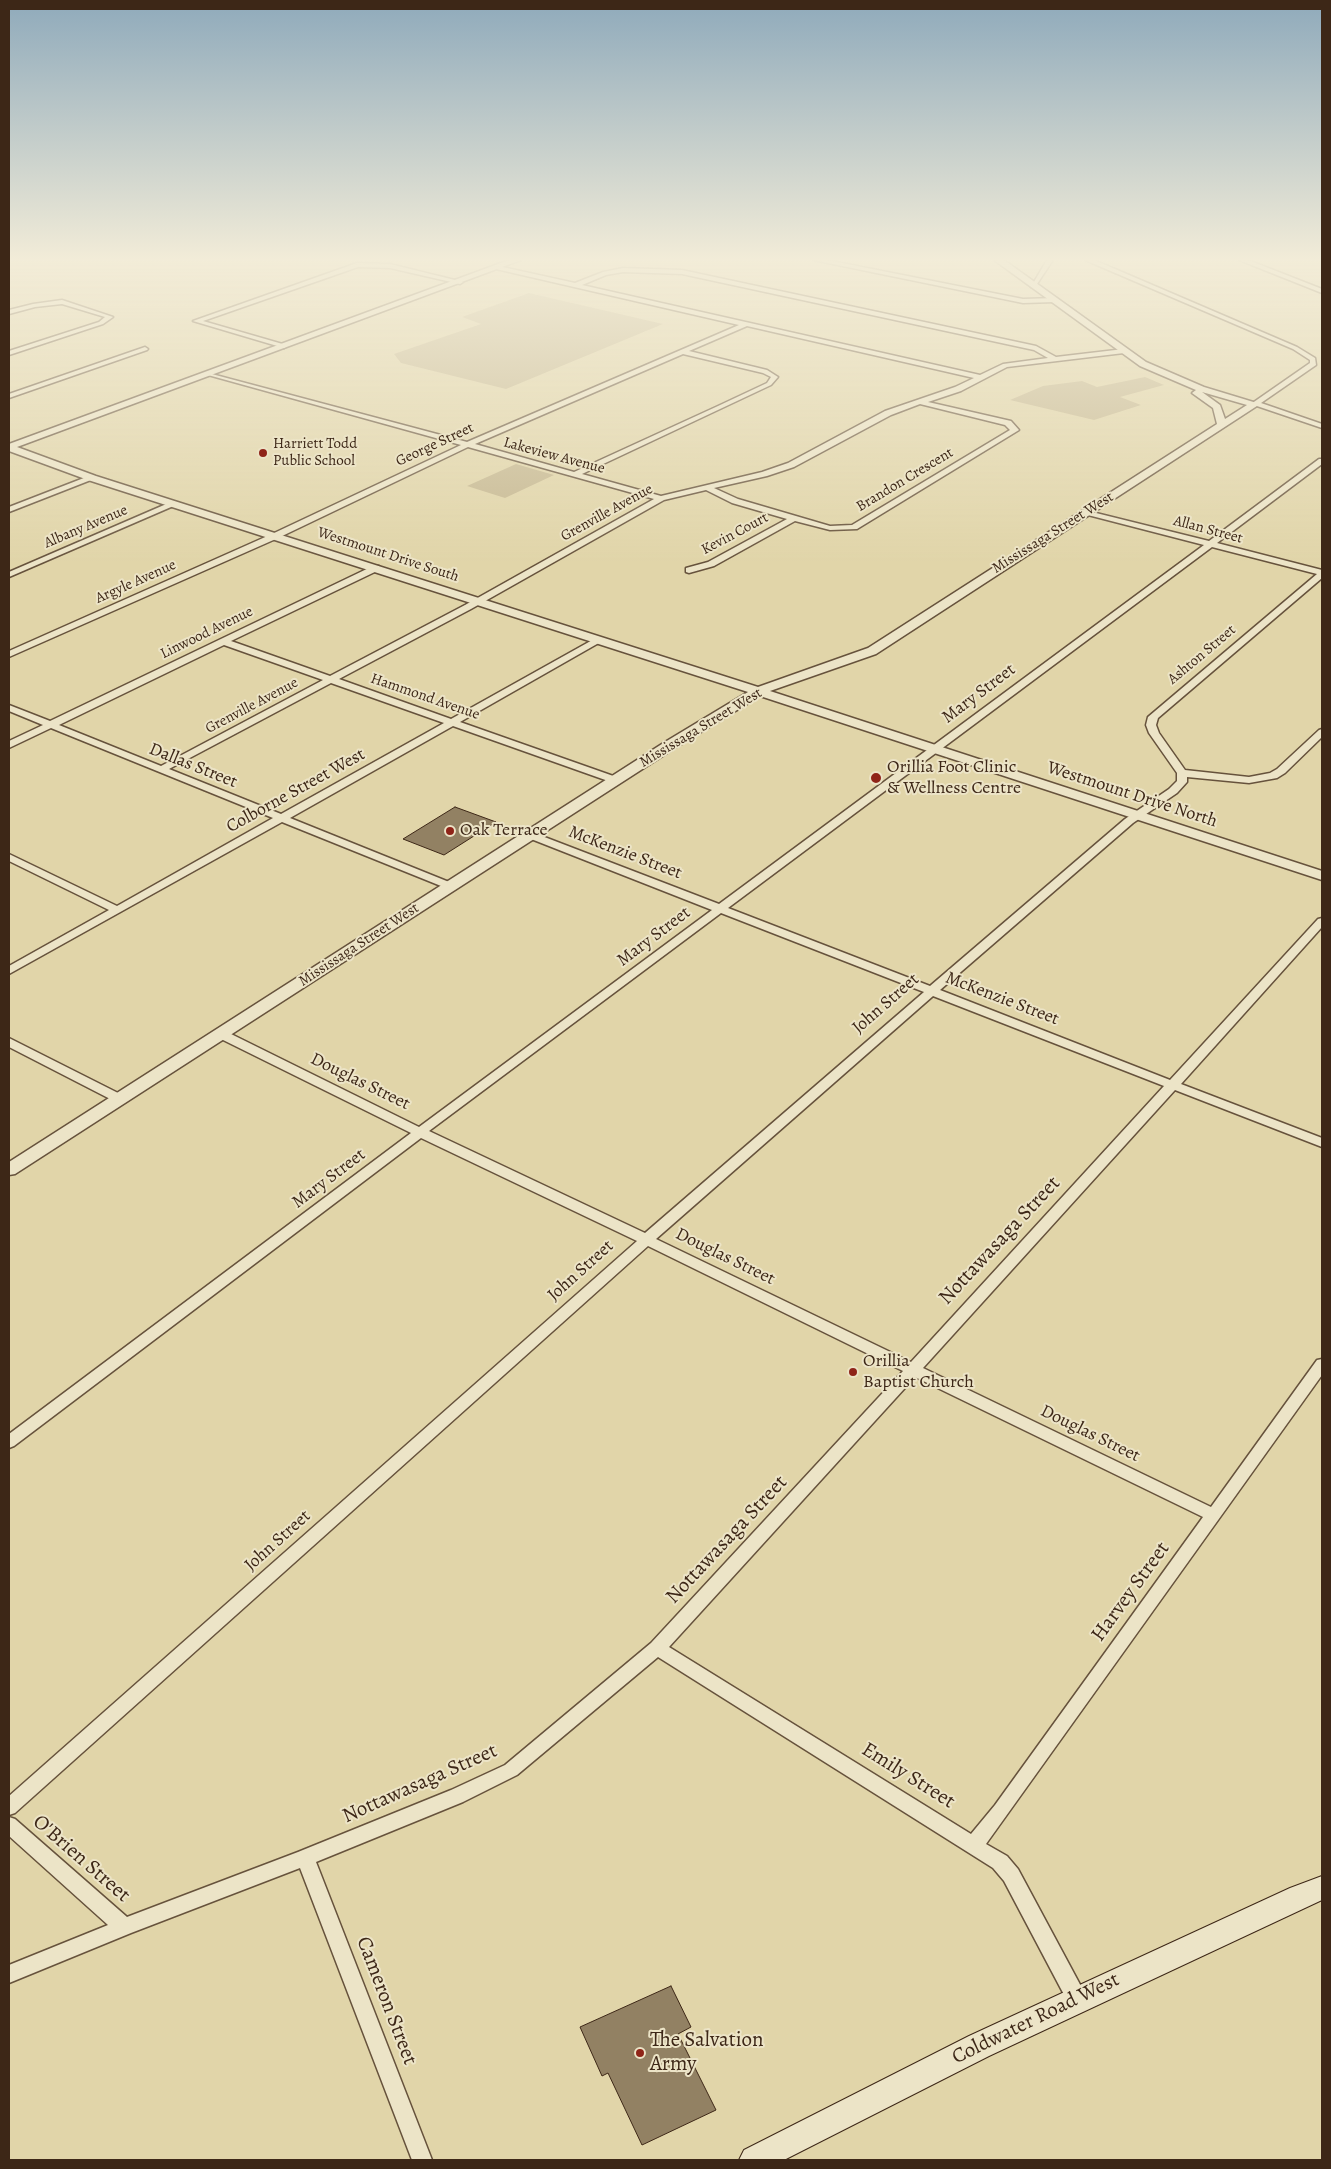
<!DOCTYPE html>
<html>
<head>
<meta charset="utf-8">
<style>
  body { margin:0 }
  #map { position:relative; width:1331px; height:2169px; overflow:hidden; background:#e1d5a9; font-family:Alegreya,serif }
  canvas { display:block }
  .frame { position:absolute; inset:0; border:10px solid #3d2717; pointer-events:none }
</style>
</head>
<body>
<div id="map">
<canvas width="1331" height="2169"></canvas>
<div class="frame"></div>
</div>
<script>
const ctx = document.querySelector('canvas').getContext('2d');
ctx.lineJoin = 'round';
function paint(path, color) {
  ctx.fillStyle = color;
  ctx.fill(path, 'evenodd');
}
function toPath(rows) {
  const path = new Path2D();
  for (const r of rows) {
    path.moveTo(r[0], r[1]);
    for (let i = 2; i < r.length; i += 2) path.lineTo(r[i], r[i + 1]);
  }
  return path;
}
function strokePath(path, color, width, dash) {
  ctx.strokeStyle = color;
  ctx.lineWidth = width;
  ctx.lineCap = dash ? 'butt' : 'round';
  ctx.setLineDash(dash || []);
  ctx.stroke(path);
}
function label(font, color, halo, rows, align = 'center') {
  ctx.font = font + ' Alegreya,serif';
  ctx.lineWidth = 4;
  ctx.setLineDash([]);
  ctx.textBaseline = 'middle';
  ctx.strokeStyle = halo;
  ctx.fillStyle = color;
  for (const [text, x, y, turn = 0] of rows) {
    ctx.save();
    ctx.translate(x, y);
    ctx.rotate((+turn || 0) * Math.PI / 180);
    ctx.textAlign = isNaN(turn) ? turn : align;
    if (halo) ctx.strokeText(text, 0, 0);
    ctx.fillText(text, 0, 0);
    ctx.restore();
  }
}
const green = toPath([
  [529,293,663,324,506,389,401,363,394,354,481,324,462,317],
  [1145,377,1164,385,1120,397,1141,405,1094,420,1010,400,1043,386,1082,381,1097,387],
  [516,464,554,475,505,498,467,486]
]);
const building = toPath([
  [455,807,496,822,444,855,403,839,455,807],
  [671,1986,691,2027,678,2034,716,2110,642,2145,608,2073,602,2076,580,2027,671,1986]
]);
const minor = toPath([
  [813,260,827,260,1023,299,1055,298,1058,300,1055,302,1023,303,813,260],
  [1047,260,1053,260,1035,287,1031,287,1047,260],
  [1085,260,1094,260,1297,347,1315,358,1316,365,1261,403,1322,424,1322,428,1251,404,1310,363,1310,360,1293,349,1085,260],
  [1239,260,1248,260,1322,289,1322,293,1239,260],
  [357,263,390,264,463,282,460,284,390,268,358,267,203,321,286,345,287,346,284,348,193,321,357,263],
  [498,266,575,283,603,272,623,268,682,270,1036,346,1056,357,1124,349,1127,351,1124,353,1007,367,961,391,928,402,1011,421,1019,430,857,529,830,530,795,521,714,566,689,573,686,572,686,568,708,562,787,519,732,503,706,490,664,500,471,609,339,679,451,719,596,638,604,640,460,722,619,778,619,782,611,782,453,726,290,818,454,884,455,886,454,888,446,888,282,822,9,974,9,966,109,910,9,861,9,854,117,906,273,818,51,728,9,748,9,741,43,725,9,711,9,705,50,721,373,566,379,566,379,570,231,641,330,676,465,605,654,499,468,447,278,538,9,657,9,651,272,534,461,445,208,375,208,373,467,442,739,325,496,269,498,266],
  [623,272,682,274,1034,350,1048,358,1003,364,980,375,582,285,606,275,623,272],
  [747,326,974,378,955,387,885,411,788,463,762,472,661,496,582,474,771,385,778,377,767,370,689,351,747,326],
  [683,354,763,373,771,377,767,383,718,406,574,472,475,444,683,354],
  [920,404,1005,425,1010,430,852,525,830,526,738,499,714,488,767,476,794,467,891,415,920,404],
  [224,645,323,680,161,766,59,725,224,645],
  [331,683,444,723,281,814,169,769,331,683],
  [62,300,113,317,103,324,9,355,9,351,99,322,105,317,62,304,35,307,9,314,9,310,33,304,62,300],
  [145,347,148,349,147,350,9,398,9,394,145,347],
  [1319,459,1322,459,1322,464,1217,543,1322,570,1322,578,1158,718,1156,725,1159,733,1185,770,1249,777,1270,773,1277,769,1319,730,1322,729,1322,737,1285,773,1277,778,1249,783,1187,777,1187,782,1177,793,1133,823,940,990,1170,1080,1318,919,1322,918,1322,927,1181,1084,1322,1138,1322,1147,1175,1090,923,1368,1211,1507,1317,1360,1322,1359,1322,1375,986,1844,1007,1856,1018,1869,1084,1992,1087,1999,1084,2006,1077,2008,1070,2006,1004,1881,993,1868,658,1657,517,1775,463,1802,316,1862,432,2160,412,2160,300,1868,131,1933,9,1983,9,1965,108,1925,9,1836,9,1817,15,1819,127,1917,298,1852,451,1790,505,1765,651,1643,903,1371,648,1246,15,1813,9,1815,9,1796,637,1241,421,1138,14,1446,9,1448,9,1434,411,1133,217,1037,215,1034,217,1031,225,1031,419,1127,712,910,526,837,526,833,534,833,719,904,1204,545,1084,514,1084,510,1209,541,1319,459],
  [1212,547,1317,574,1148,717,1146,725,1149,733,1177,773,1177,781,1169,789,1125,819,930,986,728,908,1212,547],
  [721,913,924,992,645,1233,429,1131,721,913],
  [933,996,1164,1086,911,1362,656,1239,933,996],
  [915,1377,1203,1517,995,1805,971,1834,669,1647,915,1377],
  [89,476,96,478,9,512,9,507,89,476],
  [171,502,178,504,9,577,9,572,171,502],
  [9,1038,124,1096,126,1099,120,1103,116,1102,9,1047,9,1038]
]);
const tertiary = toPath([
  [509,260,521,260,17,447,96,476,758,687,868,648,1217,424,1213,408,1192,393,1196,390,1140,366,994,260,1004,260,1146,362,1204,387,1260,404,876,654,770,691,1322,871,1322,880,760,696,675,748,15,1174,9,1175,9,1162,665,742,748,692,88,480,9,451,9,444,509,260],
  [1202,392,1247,405,1225,419,1220,405,1202,392]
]);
const secondary = toPath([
  [1322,1876,1322,1900,989,2056,784,2160,739,2160,744,2150,969,2036,1290,1888,1322,1876]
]);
const markers = [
  [263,453,5,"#8f2418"],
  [876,778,6,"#8f2418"],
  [450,831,5,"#8f2418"],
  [853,1372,5,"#8f2418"],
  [640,2053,5,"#8f2418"]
];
const farPoinames = [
  ["Harriett Todd",273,444],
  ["Public School",273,461]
];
const farStreetnames = [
  ["George Street",435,445,-25],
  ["Lakeview Avenue",554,456,15],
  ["Brandon Crescent",905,480,-31],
  ["Grenville Avenue",607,513,-29],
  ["Albany Avenue",86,527,-23],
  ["Allan Street",1208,530,15],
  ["Mississaga Street West",1053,533,-32],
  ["Kevin Court",735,534,-28],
  ["Westmount Drive South",388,555,18],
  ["Argyle Avenue",136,582,-24],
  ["Linwood Avenue",207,633,-26],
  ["Ashton Street",1202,655,-40],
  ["Hammond Avenue",425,697,19],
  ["Grenville Avenue",252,706,-28],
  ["Mississaga Street West",701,728,-31],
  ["Mississaga Street West",359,945,-33]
];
const streetNames = [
  ["Mary Street",979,694,-37],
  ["Dallas Street",193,766,22],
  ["Colborne Street West",296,791,-29],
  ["Westmount Drive North",1132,795,18],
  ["McKenzie Street",625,853,21],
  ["Mary Street",654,937,-37],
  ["McKenzie Street",1002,999,21],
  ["John Street",886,1004,-41],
  ["Douglas Street",360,1082,26],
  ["Mary Street",329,1179,-37],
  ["Douglas Street",725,1257,26],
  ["John Street",581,1271,-42],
  ["Douglas Street",1090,1434,26],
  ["John Street",278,1541,-42]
];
const poiNames = [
  ["Orillia Foot Clinic",887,768],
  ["& Wellness Centre",887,789],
  ["Oak Terrace",460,831],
  ["Orillia",863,1362],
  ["Baptist Church",863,1383]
];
const nearStreetnames = [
  ["Nottawasaga Street",1000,1241,-47],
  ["Nottawasaga Street",727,1540,-47],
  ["Harvey Street",1131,1592,-54],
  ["Emily Street",908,1776,32],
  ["Nottawasaga Street",420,1784,-24],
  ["O'Brien Street",81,1859,41],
  ["Cameron Street",386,2001,69],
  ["Coldwater Road West",1036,2019,-26]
];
const nearPoinames = [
  ["The Salvation",650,2041],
  ["Army",650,2065]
];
paint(green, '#c5b790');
paint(building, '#928163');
strokePath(building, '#3d2717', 1);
strokePath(minor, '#66523c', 3);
strokePath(tertiary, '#66523c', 3);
strokePath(secondary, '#3d2717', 2);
paint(minor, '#ece4c7');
paint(tertiary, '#ece4c7');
paint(secondary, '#ece4c7');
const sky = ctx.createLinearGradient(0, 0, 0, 564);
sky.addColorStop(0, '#8faabb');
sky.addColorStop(0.46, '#f2ecd8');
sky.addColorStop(1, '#f2ecd800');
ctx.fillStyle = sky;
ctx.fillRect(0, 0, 1331, 564);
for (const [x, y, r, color] of markers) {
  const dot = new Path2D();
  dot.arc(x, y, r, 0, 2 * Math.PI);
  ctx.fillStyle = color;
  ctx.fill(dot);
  strokePath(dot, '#ece4c7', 2);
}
label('15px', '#3d2717', '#ece4c7', farPoinames, 'left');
label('15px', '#3d2717', '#ece4c7', farStreetnames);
label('18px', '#3d2717', '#ece4c7', streetNames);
label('18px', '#3d2717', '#ece4c7', poiNames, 'left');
label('21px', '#3d2717', '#ece4c7', nearStreetnames);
label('21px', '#3d2717', '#ece4c7', nearPoinames, 'left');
</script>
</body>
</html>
